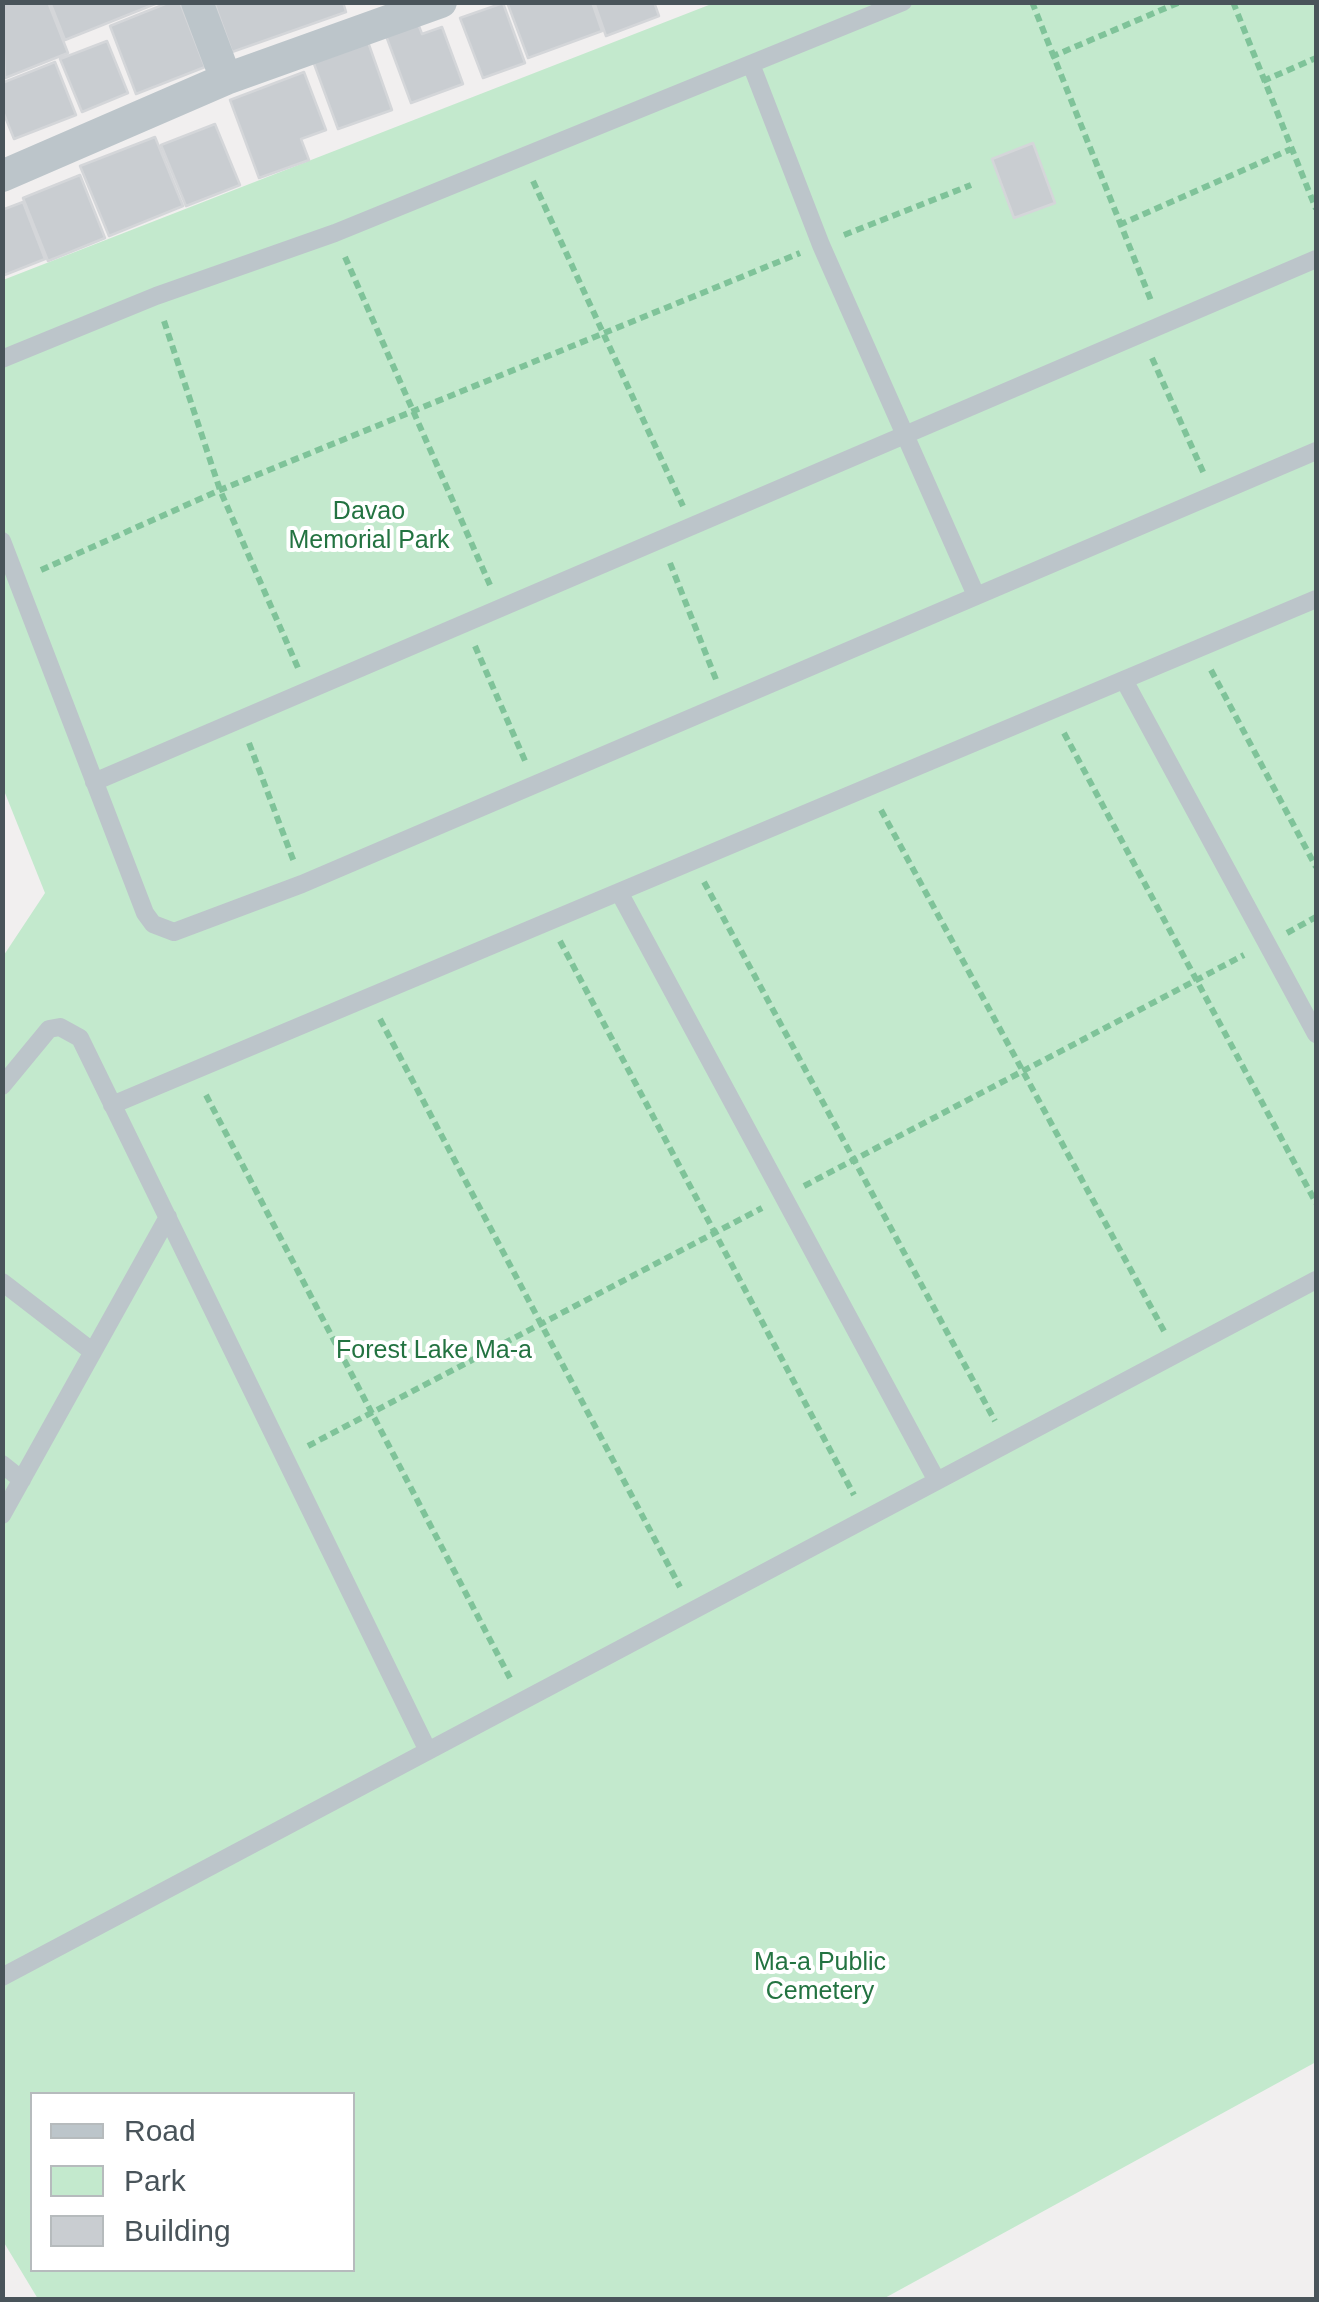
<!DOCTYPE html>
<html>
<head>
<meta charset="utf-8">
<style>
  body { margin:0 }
  #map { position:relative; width:1319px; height:2302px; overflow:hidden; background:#f1efef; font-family:Helvetica,sans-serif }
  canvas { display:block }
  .frame { position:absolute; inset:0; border:5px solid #49545a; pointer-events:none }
  .legend { position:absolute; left:30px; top:2092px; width:325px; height:180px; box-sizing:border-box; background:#fff; border:2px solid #b6bbbd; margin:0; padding:12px 18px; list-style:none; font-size:30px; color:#49545a }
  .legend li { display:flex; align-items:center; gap:20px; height:50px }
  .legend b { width:50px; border:2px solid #b6bbbd }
</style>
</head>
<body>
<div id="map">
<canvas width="1319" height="2302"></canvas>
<div class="frame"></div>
<ul class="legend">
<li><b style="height:12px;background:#bcc5ca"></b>Road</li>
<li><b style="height:28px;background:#c3e9cd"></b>Park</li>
<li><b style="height:28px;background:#c9cdd1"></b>Building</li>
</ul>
</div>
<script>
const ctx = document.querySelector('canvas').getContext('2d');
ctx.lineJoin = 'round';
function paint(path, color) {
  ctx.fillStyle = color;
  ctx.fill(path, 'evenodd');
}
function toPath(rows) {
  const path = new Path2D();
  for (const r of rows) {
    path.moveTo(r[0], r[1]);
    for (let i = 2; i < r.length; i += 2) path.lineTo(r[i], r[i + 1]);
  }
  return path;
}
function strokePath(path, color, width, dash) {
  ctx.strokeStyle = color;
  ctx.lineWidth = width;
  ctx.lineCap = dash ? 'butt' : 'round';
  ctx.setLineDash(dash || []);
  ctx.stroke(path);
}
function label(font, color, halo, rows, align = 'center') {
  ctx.font = font + ' Helvetica,sans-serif';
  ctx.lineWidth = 8;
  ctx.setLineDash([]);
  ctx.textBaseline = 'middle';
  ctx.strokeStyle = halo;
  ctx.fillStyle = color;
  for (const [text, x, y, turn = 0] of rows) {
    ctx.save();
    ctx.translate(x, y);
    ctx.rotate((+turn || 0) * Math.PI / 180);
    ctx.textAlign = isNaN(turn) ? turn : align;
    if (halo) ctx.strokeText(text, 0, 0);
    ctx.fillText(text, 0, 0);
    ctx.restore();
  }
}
const green = toPath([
  [714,3,1316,3,1316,2062,883,2299,38,2299,3,2241,2,958,45,893,3,788,3,280],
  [32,2094,352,2094,352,2270,32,2270]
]);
const building = toPath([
  [2,2,48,2,68,53,5,78,2,2],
  [50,2,160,2,65,40,50,2],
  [170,2,180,2,205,67,136,94,110,26,170,2],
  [214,2,343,2,346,12,232,52,214,2],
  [507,2,592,2,602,31,528,58,507,2],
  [594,2,654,2,659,16,606,36,594,2],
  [503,3,525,63,483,78,460,18,503,3],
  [417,21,422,34,442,27,463,84,411,103,385,33,417,21],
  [107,41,128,93,82,112,60,59,107,41],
  [368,42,392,110,338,129,313,61,368,42],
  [55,62,76,115,14,139,2,109,2,83,55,62],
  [304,72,326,130,301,139,309,160,259,178,230,100,304,72],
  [215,124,240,185,186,206,161,145,215,124],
  [155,137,183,206,109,236,80,166,155,137],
  [1033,143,1055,203,1014,218,992,159,1033,143],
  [80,175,105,238,48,261,23,198,80,175],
  [23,202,45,259,2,276,2,210,23,202]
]);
const path = toPath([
  [1032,2,1152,303],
  [1233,2,1316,209],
  [1051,57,1180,2],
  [1263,81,1316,58],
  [533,181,683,506],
  [1119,225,1291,149],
  [844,235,971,185],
  [345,257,490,585],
  [164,321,220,490,298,668],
  [1152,358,1204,474],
  [670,563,717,682],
  [41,570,220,490,800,253],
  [475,646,526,763],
  [1211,670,1316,867],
  [1064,733,1316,1203],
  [249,743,294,862],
  [881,810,1164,1331],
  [704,882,995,1421],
  [1287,933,1316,917],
  [560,941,854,1495],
  [380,1019,680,1587],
  [206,1095,510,1678],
  [804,1186,1244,955],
  [308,1446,762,1208]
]);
const service = toPath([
  [751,64,821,245,975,593],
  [2,359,156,296,335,233,903,2],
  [2,541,145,913,153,924,174,932,302,884,1316,451],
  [1124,680,1316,1034],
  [94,782,1316,259],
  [619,892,937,1481],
  [2,1086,49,1029,60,1027,80,1038,428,1751],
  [112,1105,1316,599],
  [2,1282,93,1352],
  [2,1464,22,1480],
  [2,1515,168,1217],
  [2,1977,1316,1280]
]);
const minor = toPath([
  [197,2,226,79],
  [2,176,226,79,441,2]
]);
const parkNames = [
  ["Davao",369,512],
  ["Memorial Park",369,541],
  ["Forest Lake Ma-a",434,1351],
  ["Ma-a Public",820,1963],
  ["Cemetery",820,1992]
];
paint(green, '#c3e9cd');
paint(building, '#c9cdd1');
strokePath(building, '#d4d6d9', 2.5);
strokePath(path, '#7fc399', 6, [8, 5]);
strokePath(service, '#bcc5ca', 18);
strokePath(minor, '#bcc5ca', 32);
label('25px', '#237341', '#fff', parkNames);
</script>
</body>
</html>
